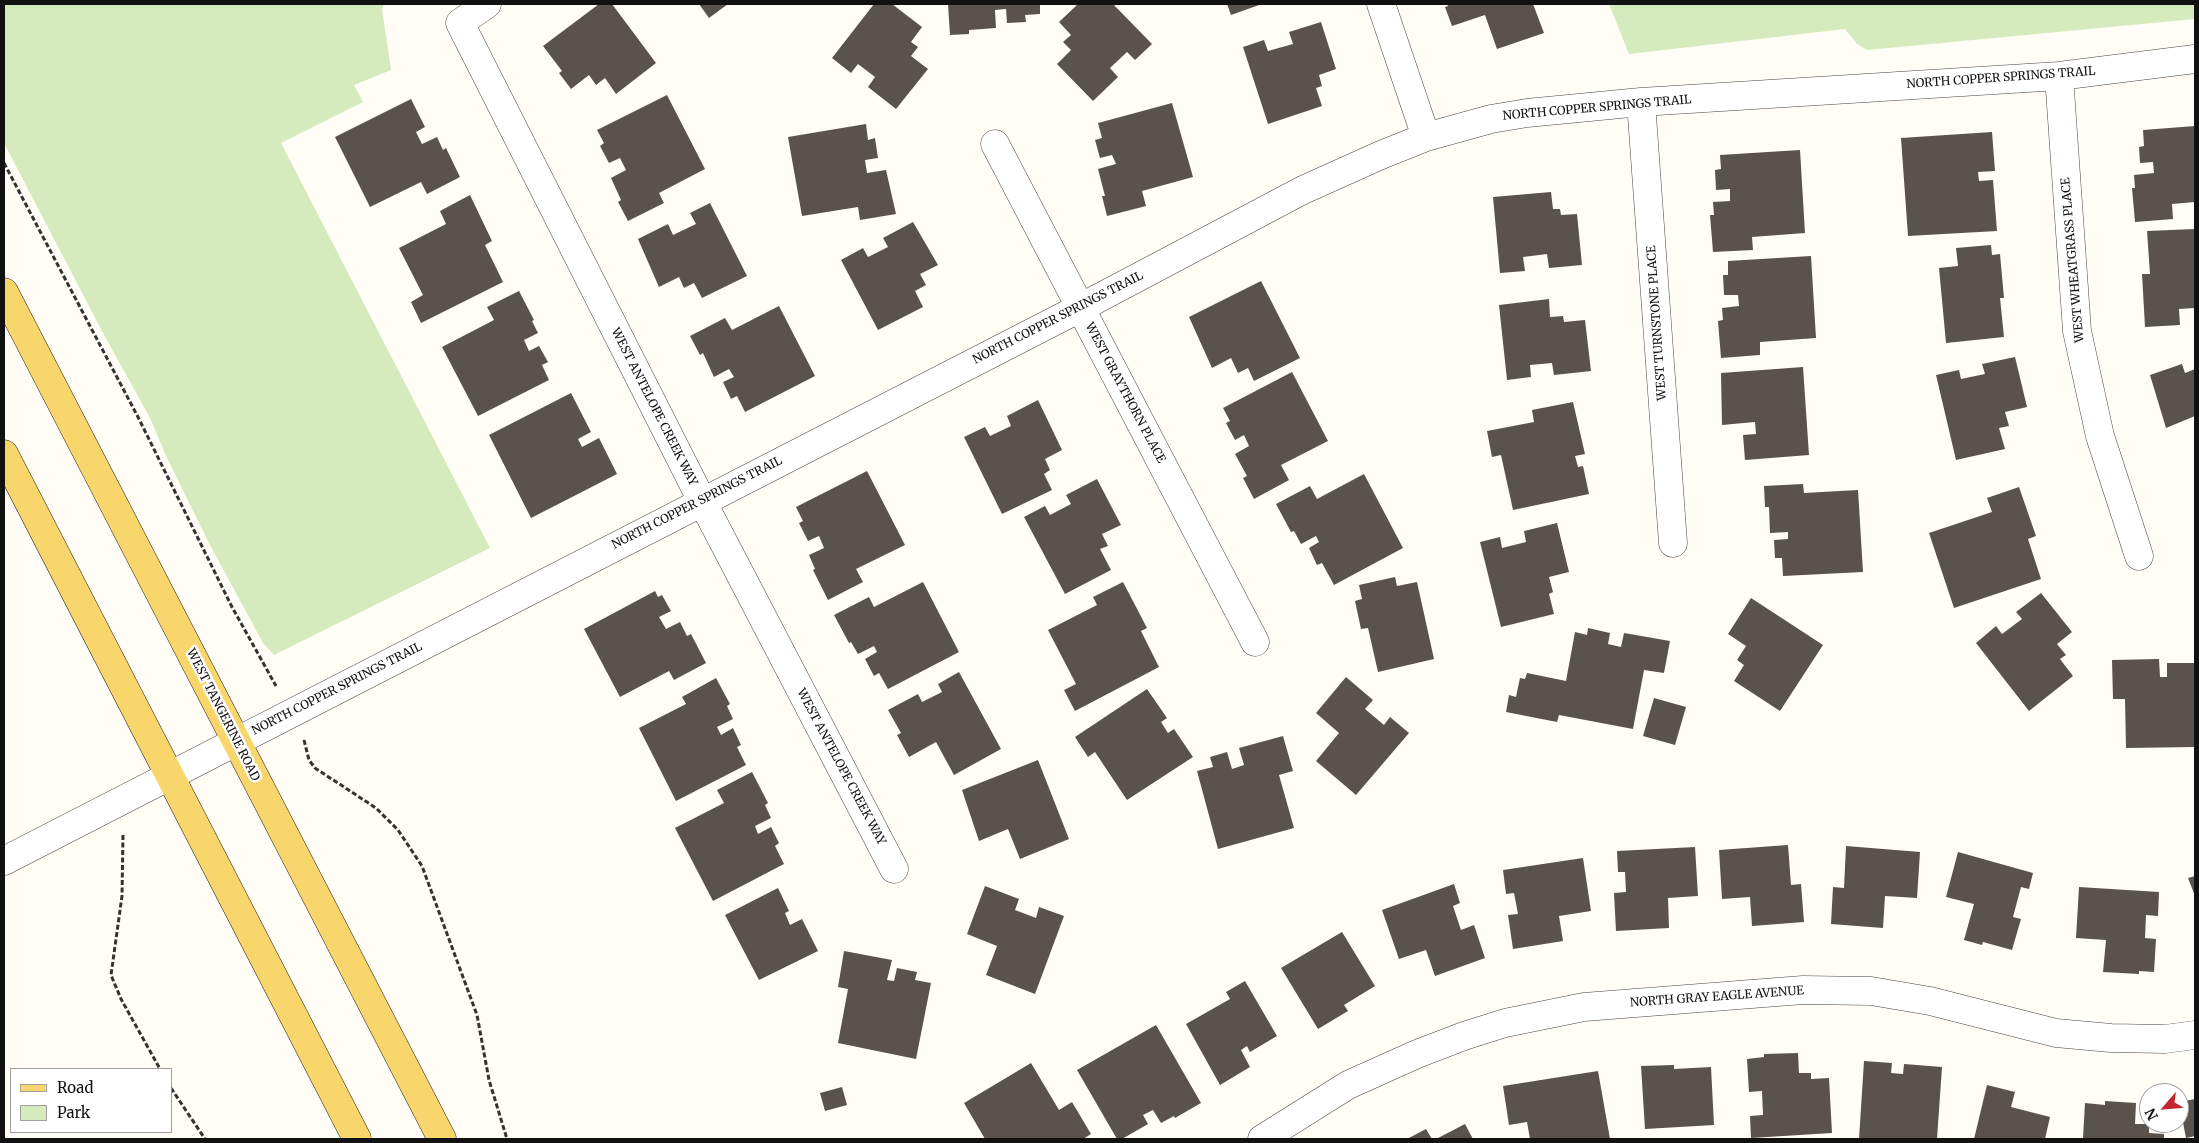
<!DOCTYPE html>
<html>
<head>
<meta charset="utf-8">
<style>
  body { margin:0 }
  #map { position:relative; width:2199px; height:1143px; overflow:hidden; background:#fffdf5; font-family:Merriweather,serif }
  canvas { display:block }
  .frame { position:absolute; inset:0; border:5px solid #111; pointer-events:none }
  .legend { position:absolute; left:10px; top:1068px; width:162px; height:65px; box-sizing:border-box; background:#fff; border:1px solid #a0a0a0; margin:0; padding:6px 9px; list-style:none; font-size:15px; color:#111 }
  .legend li { display:flex; align-items:center; gap:10px; height:25px }
  .legend b { width:25px; border:1px solid #a0a0a0 }
  .north { position:absolute; left:2139px; top:1083px; width:50px; height:50px; box-sizing:border-box; background:#fff; border:1px solid #a0a0a0; border-radius:50%; rotate:243deg; font-size:14px; font-weight:700; line-height:20px; text-align:center; color:#111 }
  .north::after { content:''; display:block; margin:auto; width:18px; height:22px; background:#c4262e; clip-path:polygon(50% 0,100% 100%,50% 72%,0 100%) }
</style>
</head>
<body>
<div id="map">
<canvas width="2199" height="1143"></canvas>
<div class="frame"></div>
<ul class="legend">
<li><b style="height:6px;background:#f9d66b"></b>Road</li>
<li><b style="height:14px;background:#d5ebbd"></b>Park</li>
</ul>
<div class="north">N</div>
</div>
<script>
const ctx = document.querySelector('canvas').getContext('2d');
ctx.lineJoin = 'round';
function paint(path, color) {
  ctx.fillStyle = color;
  ctx.fill(path, 'evenodd');
}
function toPath(rows) {
  const path = new Path2D();
  for (const r of rows) {
    path.moveTo(r[0], r[1]);
    for (let i = 2; i < r.length; i += 2) path.lineTo(r[i], r[i + 1]);
  }
  return path;
}
function strokePath(path, color, width, dash) {
  ctx.strokeStyle = color;
  ctx.lineWidth = width;
  ctx.lineCap = dash ? 'butt' : 'round';
  ctx.setLineDash(dash || []);
  ctx.stroke(path);
}
function label(font, color, halo, rows, align = 'center') {
  ctx.font = font + ' Merriweather,serif';
  ctx.lineWidth = 5;
  ctx.setLineDash([]);
  ctx.textBaseline = 'middle';
  ctx.strokeStyle = halo;
  ctx.fillStyle = color;
  for (const [text, x, y, turn = 0] of rows) {
    ctx.save();
    ctx.translate(x, y);
    ctx.rotate((+turn || 0) * Math.PI / 180);
    ctx.textAlign = isNaN(turn) ? turn : align;
    if (halo) ctx.strokeText(text, 0, 0);
    ctx.fillText(text, 0, 0);
    ctx.restore();
  }
}
const green = toPath([
  [4,4,384,4,382,9,391,70,354,85,363,102,281,143,490,548,274,655,263,643,209,543,167,458,150,418,103,333,4,143],
  [1609,4,2195,4,2195,19,1867,50,1857,44,1845,29,1629,54]
]);
const building = toPath([
  [599,4,612,4,656,63,616,94,605,78,596,85,589,75,571,89,559,73,562,71,543,46],
  [699,4,728,4,709,18],
  [874,4,892,4,922,27,911,42,918,47,911,56,928,69,896,109,868,87,875,77,858,64,851,73,832,58],
  [948,4,1040,4,1040,14,1025,15,1026,22,1007,23,1006,9,995,10,996,28,969,30,969,34,950,35],
  [1078,4,1113,4,1152,44,1135,60,1127,52,1110,68,1118,77,1093,101,1057,64,1071,50,1063,42,1071,35,1059,22],
  [1227,4,1262,4,1231,15],
  [1447,4,1533,4,1544,33,1497,49,1485,15,1452,26,1445,7,1448,6],
  [1321,22,1336,69,1319,75,1322,86,1316,88,1322,106,1268,124,1243,47,1264,40,1268,51,1293,44,1289,32],
  [667,95,705,169,659,193,664,203,628,221,618,202,621,200,611,178,626,170,620,158,609,163,600,146,604,143,597,130],
  [411,99,425,127,416,132,422,144,437,137,443,150,446,148,460,177,427,194,421,182,370,207,335,137],
  [1172,103,1193,177,1142,191,1146,206,1107,216,1102,196,1105,196,1098,169,1116,164,1112,155,1100,158,1095,140,1102,138,1098,123],
  [866,124,868,140,875,138,878,158,865,160,867,173,886,170,896,214,860,220,858,207,802,216,788,137],
  [2195,126,2195,202,2172,204,2173,219,2135,222,2132,188,2135,188,2134,175,2154,173,2153,162,2140,163,2139,147,2144,146,2143,130],
  [1992,132,1995,171,1978,172,1979,181,1993,180,1997,231,1908,236,1901,138],
  [1800,150,1805,233,1752,237,1753,250,1713,252,1710,215,1714,215,1713,202,1730,201,1730,189,1716,190,1715,170,1721,169,1720,155],
  [1551,192,1553,209,1560,209,1561,215,1577,214,1582,265,1549,268,1547,254,1523,257,1525,271,1500,273,1493,197],
  [470,195,492,241,485,245,503,282,421,323,411,302,423,295,399,248,446,224,440,211],
  [710,203,747,276,702,298,694,283,684,288,679,277,659,287,638,239,668,224,673,235,696,224,690,213],
  [913,222,938,265,920,274,926,285,915,291,923,307,878,330,841,260,863,248,868,257,888,247,883,238],
  [2195,229,2195,308,2179,309,2180,325,2145,327,2142,274,2150,274,2147,231],
  [1991,245,1992,255,2000,254,2004,298,2000,298,2004,337,1946,343,1939,268,1958,266,1956,248],
  [1811,256,1816,338,1760,342,1760,355,1721,358,1718,321,1723,320,1722,308,1739,306,1738,295,1724,295,1723,275,1728,275,1728,261],
  [1261,281,1300,358,1254,381,1248,368,1238,373,1231,358,1212,368,1189,317],
  [519,291,534,320,532,321,538,333,524,340,529,351,539,346,548,362,542,365,549,380,478,416,442,347,494,320,487,307],
  [1549,299,1550,317,1563,316,1564,322,1585,320,1591,371,1554,375,1552,363,1530,365,1531,377,1507,380,1499,305],
  [779,306,815,376,745,412,737,396,731,399,723,382,734,377,729,369,714,377,703,353,700,355,690,336,725,318,732,330],
  [2015,357,2027,407,2005,412,2009,426,1999,428,2005,449,1956,460,1936,375,1959,370,1961,379,1985,374,1982,364],
  [2182,364,2185,373,2195,369,2195,416,2166,428,2150,375],
  [1803,367,1809,455,1745,460,1743,435,1756,434,1755,422,1722,425,1721,373],
  [1292,372,1328,441,1281,465,1289,480,1254,499,1243,478,1247,476,1235,454,1249,446,1244,435,1235,440,1226,423,1230,421,1223,408],
  [571,393,591,432,578,439,582,447,599,438,617,474,531,518,489,435],
  [1038,400,1062,450,1045,459,1050,470,1044,474,1052,490,1002,514,964,437,985,427,990,436,1011,426,1007,416],
  [1573,402,1585,454,1575,456,1578,467,1583,466,1589,494,1513,510,1501,455,1492,457,1487,431,1534,422,1532,410],
  [867,471,905,545,856,569,863,582,828,600,813,570,815,569,809,555,824,548,819,536,808,541,799,523,803,521,796,507],
  [1364,474,1403,548,1334,585,1322,563,1317,565,1309,548,1319,542,1316,536,1301,544,1294,531,1291,532,1276,504,1310,486,1317,499],
  [1097,479,1121,525,1102,534,1108,546,1100,549,1111,570,1065,594,1024,517,1045,506,1050,515,1071,504,1066,495],
  [1803,484,1804,493,1858,490,1863,572,1783,576,1782,558,1775,558,1774,540,1788,539,1788,532,1770,533,1769,507,1765,507,1764,486],
  [2019,487,2036,536,2028,539,2041,579,1954,608,1929,533,1992,512,1987,498],
  [1557,523,1569,572,1549,577,1553,592,1549,594,1554,614,1501,627,1480,542,1500,537,1502,548,1526,542,1524,531],
  [1395,577,1397,586,1417,582,1434,659,1378,672,1368,628,1361,629,1355,601,1362,599,1359,585],
  [923,582,959,652,888,689,879,673,874,676,865,659,877,652,874,646,858,654,851,642,849,643,834,615,869,597,874,607],
  [1123,582,1147,628,1141,631,1159,667,1075,711,1064,690,1076,684,1048,630,1097,605,1093,597],
  [655,591,658,597,662,595,671,611,659,617,666,629,680,622,687,636,691,634,706,663,674,680,669,671,620,697,584,629],
  [2041,593,2072,632,2057,644,2066,655,2060,659,2073,676,2029,711,1976,643,1996,626,2002,634,2022,619,2016,612],
  [1751,598,1823,645,1780,711,1734,681,1744,665,1737,660,1746,646,1728,634],
  [1588,628,1610,633,1608,644,1621,647,1624,633,1670,641,1664,673,1644,670,1633,729,1559,715,1557,722,1506,712,1509,695,1516,697,1520,678,1525,679,1527,673,1566,681,1575,632,1587,635],
  [2159,659,2160,677,2167,677,2167,663,2195,663,2195,747,2126,748,2125,699,2113,699,2112,660],
  [959,672,1001,749,954,775,936,742,909,757,897,735,901,733,888,710,918,694,922,702,942,692,938,684],
  [1346,677,1373,700,1365,709,1384,725,1390,717,1409,733,1356,795,1316,761,1339,733,1316,713],
  [716,678,730,704,727,706,733,719,717,727,721,735,733,728,741,745,737,747,746,765,676,801,639,728,686,704,682,697],
  [1147,689,1167,718,1161,722,1168,733,1174,729,1193,757,1127,800,1095,752,1088,757,1075,737],
  [1654,698,1686,707,1675,745,1643,736],
  [1283,736,1293,771,1279,775,1294,828,1218,849,1197,771,1213,767,1210,757,1227,752,1232,769,1244,765,1239,748],
  [1038,760,1069,839,1020,859,1008,829,979,841,962,790],
  [752,772,768,803,765,805,771,818,755,826,758,834,771,827,779,843,775,846,784,864,713,901,675,828,724,803,717,790],
  [1788,845,1791,885,1801,884,1804,922,1752,926,1750,897,1722,899,1719,850],
  [1846,846,1920,852,1917,898,1885,896,1883,928,1831,924,1833,887,1844,888],
  [1695,847,1698,896,1668,898,1669,928,1616,931,1614,893,1626,892,1625,872,1618,872,1617,851],
  [1958,852,2033,873,2029,889,2021,887,2013,917,2021,919,2012,950,1983,942,1982,945,1964,940,1974,904,1946,897],
  [1583,858,1591,911,1559,916,1563,941,1513,949,1508,915,1518,914,1514,893,1506,894,1503,870],
  [2195,876,2195,896,2188,878],
  [1454,884,1460,903,1453,906,1461,930,1474,925,1485,958,1435,976,1426,950,1399,959,1382,910],
  [985,886,1019,899,1015,910,1036,918,1039,907,1064,916,1035,994,986,975,997,946,967,934],
  [2079,887,2159,892,2158,916,2146,915,2145,938,2156,939,2154,972,2139,971,2139,974,2103,972,2106,940,2076,938],
  [778,888,789,911,785,913,790,925,802,919,818,951,759,980,725,915],
  [1342,932,1375,986,1344,1005,1348,1011,1318,1029,1281,968],
  [844,951,892,960,887,980,894,981,897,968,917,972,915,980,931,983,916,1059,838,1043,848,989,838,987],
  [1245,981,1277,1036,1250,1052,1247,1046,1241,1050,1250,1067,1220,1085,1186,1024,1230,999,1226,992],
  [1156,1025,1201,1103,1175,1118,1174,1116,1161,1123,1153,1110,1143,1115,1148,1124,1122,1139,1117,1139,1077,1070],
  [1798,1053,1799,1073,1811,1073,1811,1079,1829,1078,1832,1133,1751,1138,1750,1116,1763,1115,1762,1091,1749,1092,1747,1059,1764,1057,1764,1054],
  [1864,1061,1892,1063,1891,1073,1903,1074,1904,1064,1942,1067,1937,1139,1859,1139],
  [1031,1063,1059,1110,1072,1102,1091,1134,1083,1139,985,1139,964,1103],
  [1674,1065,1674,1069,1711,1067,1714,1125,1645,1129,1641,1066],
  [1598,1071,1610,1139,1530,1139,1527,1122,1509,1125,1503,1086],
  [1987,1085,2015,1092,2011,1107,2050,1117,2045,1139,1974,1139],
  [842,1087,847,1105,825,1111,820,1093],
  [2195,1099,2195,1136,2186,1138,2179,1102],
  [2105,1101,2136,1103,2135,1124,2149,1124,2149,1133,2164,1134,2164,1139,2083,1138,2085,1103,2105,1105],
  [1465,1124,1473,1139,1439,1139,1438,1138],
  [1426,1129,1432,1139,1407,1139]
]);
const path = toPath([
  [4,163,138,417,232,607,276,686],
  [304,740,309,760,315,768,376,808,398,830,422,866,477,1015,489,1080,507,1139],
  [123,835,122,896,111,975,121,999,160,1069],
  [171,1088,205,1139]
]);
const minor = toPath([
  [487,4,460,23,702,501,894,869],
  [1381,4,1426,137],
  [2059,76,2077,331,2100,436,2139,556],
  [1641,102,1673,543],
  [995,144,1255,642],
  [4,861,1080,308,1303,190,1381,155,1426,137,1491,119,1527,113,1641,102,2059,76,2195,59],
  [1262,1139,1348,1085,1417,1054,1464,1036,1505,1023,1584,1007,1803,990,1871,991,1930,1001,2056,1033,2111,1038,2165,1039,2195,1035]
]);
const major = toPath([
  [4,292,442,1139],
  [4,454,357,1139]
]);
const streetNames = [
  ["NORTH COPPER SPRINGS TRAIL",2001,78,-4],
  ["NORTH COPPER SPRINGS TRAIL",1597,108,-5],
  ["WEST WHEATGRASS PLACE",2073,260,-95],
  ["NORTH COPPER SPRINGS TRAIL",1058,318,-27],
  ["WEST TURNSTONE PLACE",1657,323,-94],
  ["WEST GRAYTHORN PLACE",1125,393,62],
  ["WEST ANTELOPE CREEK WAY",654,407,63],
  ["NORTH COPPER SPRINGS TRAIL",697,503,-27],
  ["NORTH COPPER SPRINGS TRAIL",337,689,-27],
  ["WEST TANGERINE ROAD",223,715,63],
  ["WEST ANTELOPE CREEK WAY",841,767,62],
  ["NORTH GRAY EAGLE AVENUE",1717,997,-4]
];
paint(green, '#d5ebbd');
paint(building, '#5a524d');
strokePath(minor, '#444', 29);
strokePath(major, '#222', 29);
strokePath(path, '#333', 3, [5, 2.5]);
strokePath(minor, '#fff', 28);
strokePath(major, '#f9d66b', 28);
label('12px', '#111', '#fff', streetNames);
</script>
</body>
</html>
